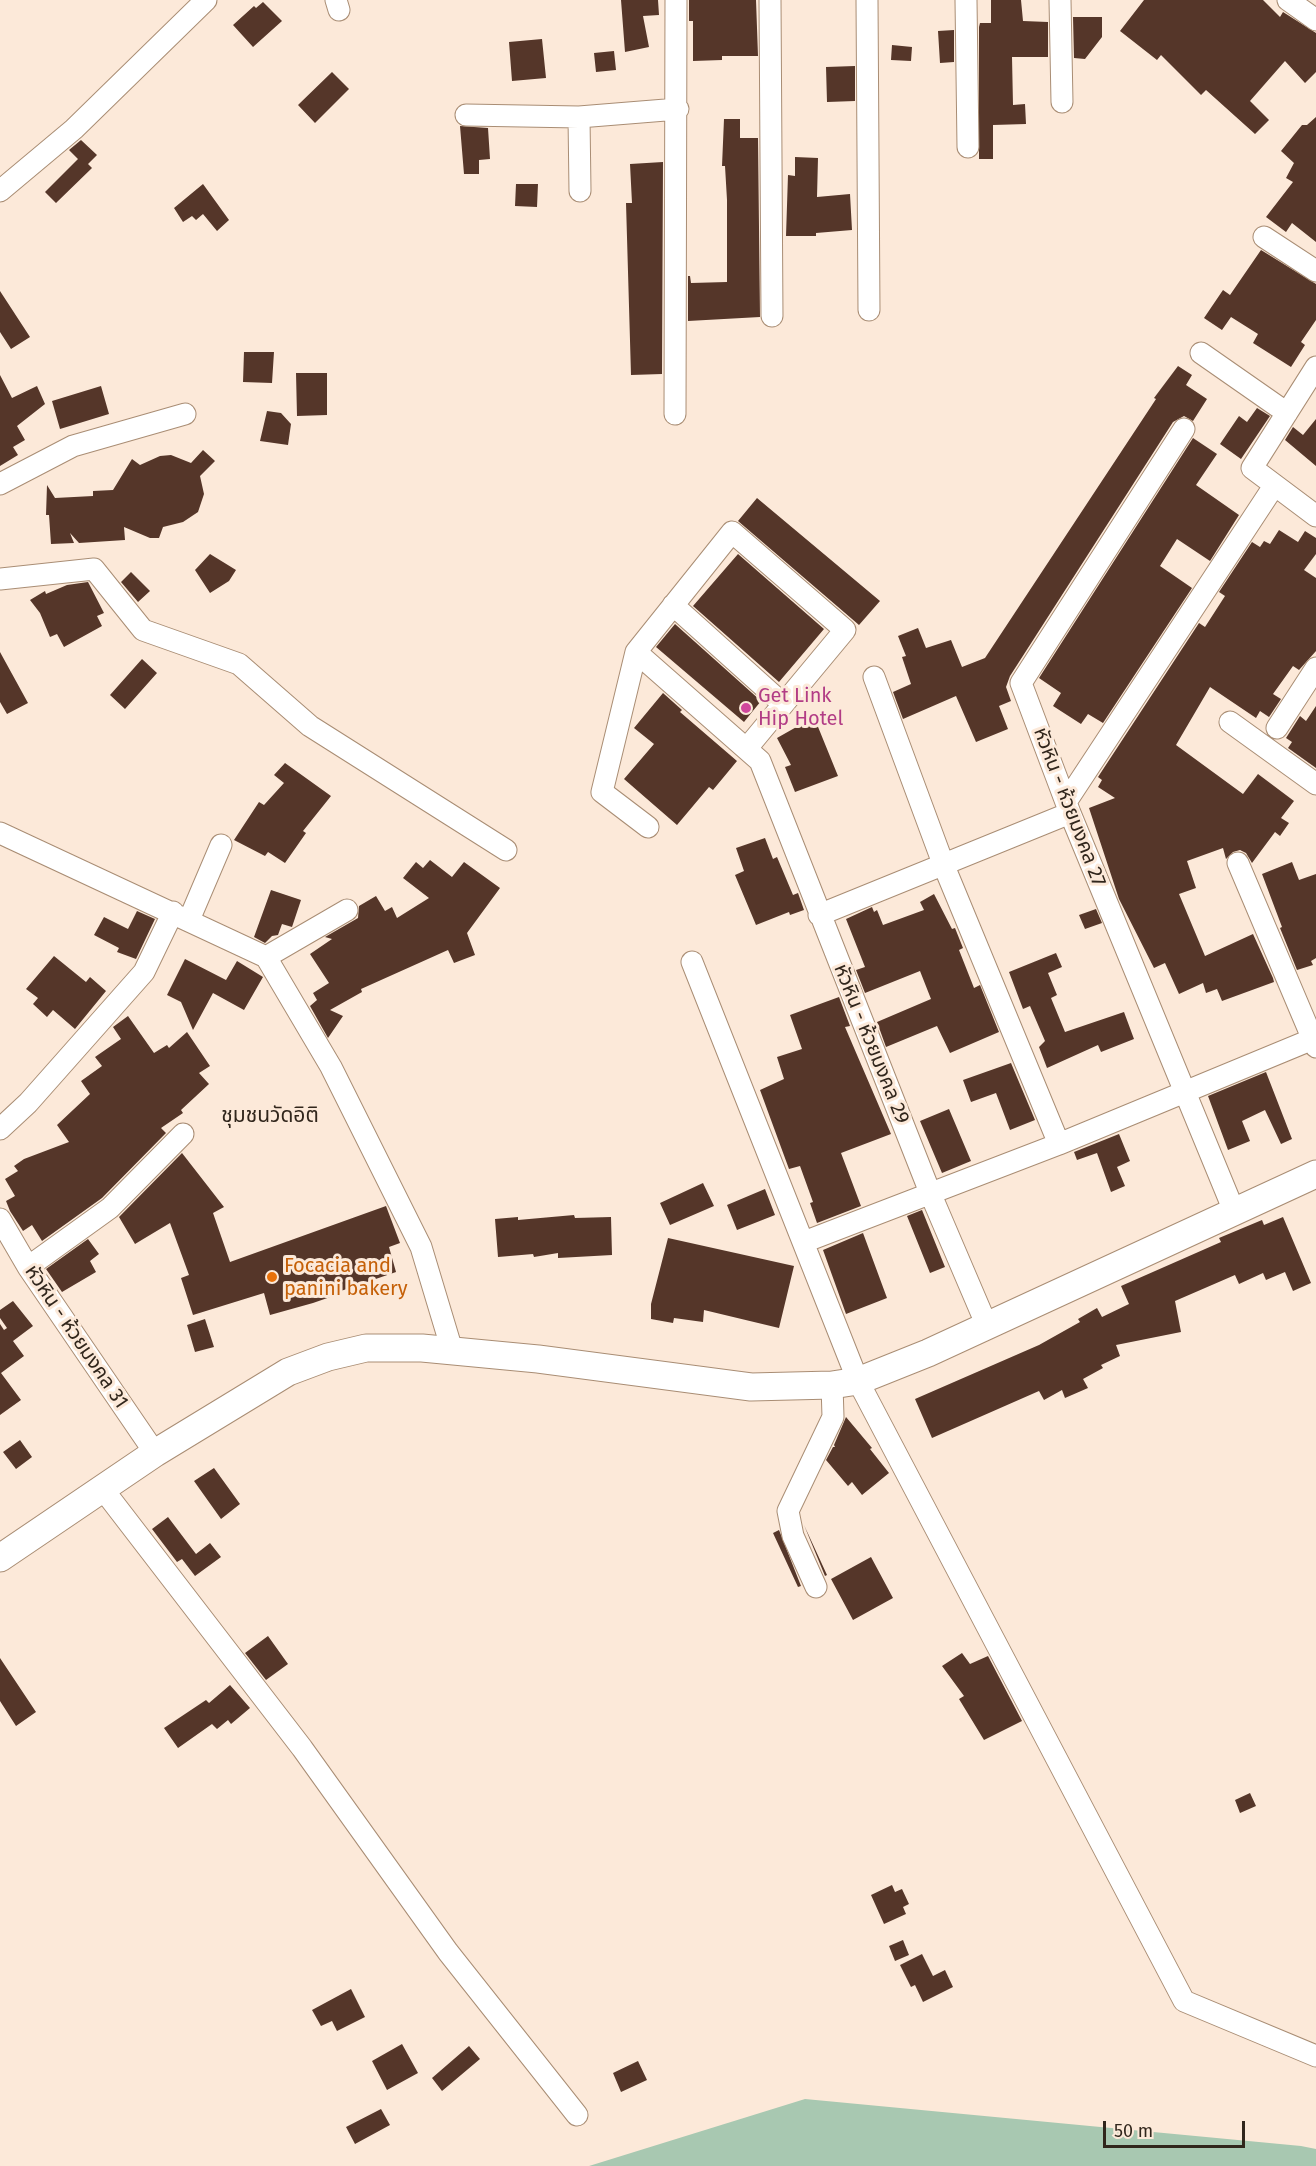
<!DOCTYPE html>
<html>
<head>
<meta charset="utf-8">
<style>
  body { margin:0 }
  #map { position:relative; width:1316px; height:2166px; overflow:hidden; background:#fce9d9; font-family:"Fira Sans",sans-serif }
  canvas { display:block }
  .scale { position:absolute; left:1103px; top:2121px; width:142px; height:27px; box-sizing:border-box; border:3px solid #31261c; border-top:0; padding-left:8px; font-size:18px; line-height:21px; white-space:nowrap; color:#31261c; -webkit-text-stroke:4px #fce9d9; paint-order:stroke }
</style>
</head>
<body>
<div id="map">
<canvas width="1316" height="2166"></canvas>
<div class="scale">50 m</div>
</div>
<script>
const ctx = document.querySelector('canvas').getContext('2d');
ctx.lineJoin = 'round';
function paint(path, color) {
  ctx.fillStyle = color;
  ctx.fill(path, 'evenodd');
}
function toPath(rows) {
  const path = new Path2D();
  for (const r of rows) {
    path.moveTo(r[0], r[1]);
    for (let i = 2; i < r.length; i += 2) path.lineTo(r[i], r[i + 1]);
  }
  return path;
}
function strokePath(path, color, width, dash) {
  ctx.strokeStyle = color;
  ctx.lineWidth = width;
  ctx.lineCap = dash ? 'butt' : 'round';
  ctx.setLineDash(dash || []);
  ctx.stroke(path);
}
function label(font, color, halo, rows, align = 'center') {
  ctx.font = font + ' "Fira Sans","Noto Sans Thai",sans-serif';
  ctx.lineWidth = 6;
  ctx.setLineDash([]);
  ctx.textBaseline = 'middle';
  ctx.strokeStyle = halo;
  ctx.fillStyle = color;
  for (const [text, x, y, turn = 0] of rows) {
    ctx.save();
    ctx.translate(x, y);
    ctx.rotate((+turn || 0) * Math.PI / 180);
    ctx.textAlign = isNaN(turn) ? turn : align;
    if (halo) ctx.strokeText(text, 0, 0);
    ctx.fillText(text, 0, 0);
    ctx.restore();
  }
}
const green = toPath([
  [805,2099,1301,2146,1316,2149,1316,2166,589,2166]
]);
const building = toPath([
  [621,0,658,0,659,15,643,16,649,47,625,52],
  [689,0,756,0,758,56,722,56,722,60,693,61,693,21,689,21],
  [991,0,1021,0,1023,21,1048,22,1048,57,1012,57,1013,105,1025,104,1026,124,993,125,993,159,979,159,979,27,980,23,991,23],
  [1144,0,1263,0,1280,17,1283,12,1316,33,1316,72,1305,83,1285,61,1250,101,1269,120,1255,134,1206,90,1201,95,1161,55,1157,60,1120,31],
  [263,2,282,21,253,47,233,25,254,6,256,8],
  [1073,17,1102,17,1102,37,1085,59,1074,58],
  [954,30,954,62,940,63,938,31],
  [542,39,546,78,512,81,509,42],
  [892,45,912,47,911,61,891,60],
  [614,51,616,70,596,72,594,53],
  [855,66,855,101,827,102,826,67],
  [332,72,349,89,315,123,298,105],
  [1316,117,1316,242,1292,223,1286,232,1266,217,1293,182,1286,178,1294,163,1281,151,1302,125,1307,125],
  [724,119,740,119,740,138,758,138,760,317,688,321,688,276,690,276,691,283,727,282,727,200,725,166,722,166],
  [460,126,488,128,490,159,479,160,479,174,464,174],
  [81,140,97,155,88,164,92,168,56,203,45,192,78,159,69,150],
  [795,157,818,158,817,197,850,194,852,230,816,233,816,236,786,236,788,175,795,176],
  [663,162,662,374,631,375,626,203,632,203,630,164],
  [203,184,229,220,217,231,203,214,196,220,192,216,183,222,174,208],
  [516,184,538,184,537,207,515,206],
  [1261,250,1316,284,1316,320,1301,342,1305,345,1291,367,1253,343,1258,334,1231,317,1222,330,1204,318,1223,290,1230,295],
  [0,291,30,337,11,349,0,332],
  [244,352,274,352,272,383,243,382],
  [1178,366,1192,375,1186,385,1207,399,1193,421,1184,416,1173,422,1010,676,1006,687,1011,701,999,706,1008,729,976,742,956,696,903,719,893,692,911,684,902,657,906,656,898,636,918,628,926,648,951,640,962,667,985,658,1156,399,1154,398],
  [296,373,327,373,327,415,297,416],
  [0,375,12,398,37,386,45,404,17,426,25,440,13,447,18,455,0,466],
  [101,386,109,414,60,429,52,401],
  [1257,408,1270,416,1241,459,1220,444,1239,416,1247,422],
  [267,411,281,413,291,424,288,445,260,441],
  [1316,419,1316,466,1285,440,1293,427,1303,435],
  [1193,438,1217,454,1196,485,1239,515,1210,561,1177,539,1160,566,1192,588,1103,723,1088,714,1081,724,1053,706,1061,693,1039,678],
  [203,450,215,461,200,476,204,494,198,512,183,522,163,527,159,538,150,538,124,527,125,540,79,543,70,533,74,543,51,544,49,515,46,515,47,485,55,498,93,496,93,491,113,490,132,459,140,465,160,456,171,455,191,463],
  [757,498,880,601,859,625,738,521],
  [1279,530,1298,542,1305,531,1316,538,1316,554,1304,570,1316,578,1316,651,1299,670,1293,666,1273,694,1281,699,1269,717,1260,711,1256,718,1210,687,1176,745,1243,794,1258,774,1294,801,1281,818,1289,823,1280,836,1275,832,1252,863,1246,853,1240,850,1233,852,1226,859,1223,848,1187,861,1196,888,1179,894,1205,956,1253,934,1273,978,1274,982,1222,1001,1217,989,1206,993,1203,983,1179,994,1165,963,1154,968,1119,899,1089,808,1115,798,1098,787,1102,780,1098,777,1199,623,1205,627,1225,596,1219,592,1252,542,1260,547,1264,541,1270,544],
  [210,554,236,570,229,581,210,593,195,570],
  [738,554,824,629,779,682,693,606],
  [131,572,150,591,138,602,121,582],
  [88,582,104,613,97,616,102,626,64,647,57,634,50,637,40,613,30,600,45,591,46,594,67,585],
  [675,624,761,701,744,722,656,647],
  [0,652,28,703,7,714,0,702],
  [142,659,157,673,125,709,110,695],
  [663,693,682,710,680,712,737,761,713,790,709,787,677,825,624,779,654,744,634,728],
  [1316,706,1316,768,1288,748,1292,742,1286,738,1300,716,1306,721],
  [814,717,838,776,795,792,785,767,791,765,777,738],
  [285,763,331,796,303,831,306,833,285,863,268,852,265,856,234,840,259,802,264,805,284,783,274,775],
  [765,838,773,859,777,857,793,895,798,893,804,910,790,915,789,912,756,925,735,875,744,871,736,848],
  [430,860,452,877,464,862,500,888,467,933,475,955,454,963,448,950,361,989,362,992,330,1010,343,1016,328,1038,310,1006,317,1000,313,993,329,983,310,954,332,939,325,937,358,918,359,906,376,896,385,911,392,907,397,918,429,898,403,878,416,862,423,868],
  [1292,862,1299,880,1316,874,1316,958,1311,961,1313,965,1297,970,1280,928,1282,927,1262,874],
  [271,890,301,900,292,927,282,924,278,935,272,936,265,943,254,937],
  [934,894,952,929,955,928,963,948,959,950,974,988,980,985,999,1032,950,1053,937,1026,886,1047,877,1022,931,999,920,971,865,993,856,970,865,967,846,919,872,907,874,912,877,910,883,925,924,910,920,902],
  [1096,909,1102,923,1085,929,1079,915],
  [137,911,155,919,136,959,117,952,119,948,94,935,104,917,128,929],
  [1056,953,1062,967,1048,973,1057,995,1051,998,1065,1032,1124,1012,1134,1039,1101,1052,1098,1045,1047,1068,1039,1047,1045,1041,1030,1006,1023,1009,1009,972],
  [54,956,86,982,90,977,106,991,75,1029,53,1010,47,1017,33,1004,38,998,26,989],
  [185,959,226,980,237,961,263,977,244,1010,213,993,193,1030,181,1002,167,995],
  [839,997,850,1026,845,1027,891,1134,841,1153,861,1206,817,1223,810,1203,813,1202,800,1166,789,1169,760,1090,784,1079,777,1057,802,1049,790,1015],
  [128,1016,154,1053,167,1045,169,1048,187,1032,210,1066,199,1073,209,1084,181,1110,183,1113,161,1128,166,1133,102,1198,42,1241,32,1225,23,1231,10,1211,6,1201,15,1196,5,1179,18,1171,14,1166,24,1159,69,1142,57,1125,90,1094,81,1081,102,1066,95,1057,121,1039,113,1027],
  [1011,1063,1035,1120,1010,1130,996,1093,971,1102,963,1080],
  [1266,1072,1292,1139,1281,1144,1265,1110,1242,1121,1250,1141,1228,1150,1208,1096],
  [949,1109,971,1161,942,1173,920,1121],
  [1119,1134,1130,1161,1117,1167,1125,1186,1111,1192,1097,1153,1077,1160,1074,1152],
  [182,1153,224,1207,213,1213,230,1262,386,1206,400,1243,389,1247,396,1272,335,1293,336,1295,313,1303,270,1315,264,1293,193,1315,181,1278,189,1275,170,1223,135,1244,119,1217],
  [703,1183,714,1206,670,1225,660,1203],
  [765,1189,775,1215,737,1230,727,1205],
  [922,1210,945,1267,930,1273,907,1216],
  [574,1215,575,1218,611,1217,612,1255,558,1258,558,1253,534,1257,533,1254,498,1257,495,1219,518,1217,518,1220],
  [1283,1217,1311,1283,1293,1291,1285,1272,1266,1280,1263,1273,1239,1284,1235,1275,1175,1301,1181,1332,1116,1345,1120,1356,1101,1365,1103,1368,1083,1379,1088,1388,1065,1398,1062,1390,1044,1400,1039,1391,932,1438,915,1399,1039,1345,1080,1322,1078,1319,1097,1308,1102,1317,1129,1304,1121,1286,1221,1242,1219,1238,1262,1220,1264,1225],
  [863,1233,887,1298,846,1314,823,1250],
  [668,1238,794,1266,779,1328,704,1310,703,1322,674,1318,673,1323,651,1319,651,1304],
  [88,1239,99,1254,90,1261,96,1272,62,1292,46,1269],
  [13,1301,33,1326,13,1341,24,1356,1,1373,21,1400,0,1415,0,1324,4,1330,7,1328,0,1318,0,1310],
  [205,1319,214,1347,195,1352,187,1325],
  [846,1417,872,1448,870,1449,889,1473,862,1495,852,1482,848,1486,826,1460,833,1447,835,1447,834,1445],
  [20,1440,32,1457,16,1469,3,1452],
  [214,1468,240,1504,221,1519,194,1481],
  [168,1517,196,1554,210,1543,221,1557,195,1576,182,1559,177,1562,152,1529],
  [804,1525,827,1575,825,1576],
  [779,1530,801,1586,798,1587,773,1533],
  [871,1557,893,1598,853,1620,831,1579],
  [268,1636,288,1664,266,1680,245,1653],
  [962,1653,970,1664,988,1656,1022,1721,984,1740,959,1699,964,1696,942,1666],
  [0,1658,36,1712,16,1726,0,1701],
  [230,1685,250,1708,231,1724,228,1720,217,1729,212,1724,178,1748,164,1728,206,1700,209,1703],
  [1250,1793,1256,1806,1240,1813,1235,1800],
  [892,1885,895,1892,902,1889,909,1904,903,1907,906,1914,884,1924,871,1895],
  [903,1940,909,1955,895,1961,889,1946],
  [922,1954,933,1976,945,1970,953,1987,923,2002,915,1985,911,1987,900,1965],
  [351,1989,365,2017,337,2031,332,2021,321,2026,312,2010],
  [402,2044,418,2073,387,2090,372,2061],
  [469,2046,480,2059,442,2091,432,2078],
  [638,2061,647,2080,621,2092,613,2073],
  [381,2109,390,2125,355,2144,346,2127]
]);
const minor = toPath([
  [336,0,339,10],
  [770,0,772,316],
  [867,0,869,310],
  [966,0,968,147],
  [1060,0,1062,102],
  [1288,0,1316,20],
  [466,115,579,117,678,109],
  [579,117,580,191],
  [0,191,74,129,206,0],
  [1264,237,1316,271],
  [1201,353,1287,413],
  [1316,367,1252,468,1316,516],
  [675,414,676,0],
  [1184,429,1021,683,1070,813,1234,1211],
  [0,484,73,446,185,414],
  [0,579,94,569,143,630,239,664,310,726,506,850],
  [673,605,783,704],
  [636,652,760,761,931,1195,987,1326],
  [874,677,944,866,1059,1144],
  [1230,722,1316,784],
  [1277,728,1316,668],
  [1066,802,1274,486],
  [648,827,602,792,636,652,732,532,845,630,747,748],
  [0,833,266,957,331,1067,421,1247,452,1350],
  [1238,863,1316,1047],
  [819,915,1070,813],
  [189,920,221,845],
  [266,957,347,910],
  [692,962,858,1381,1184,2001,1316,2056],
  [0,1129,28,1103,144,972,173,912],
  [0,1219,28,1267,155,1453],
  [804,1242,1059,1144,1313,1039],
  [28,1267,110,1208,183,1134],
  [102,1488,302,1748,448,1952,577,2115],
  [816,1587,793,1536,788,1511,833,1417,832,1385]
]);
const major = toPath([
  [0,1558,155,1453,288,1372,328,1357,366,1348,422,1348,538,1359,751,1387,832,1385,858,1381,928,1353,1316,1174]
]);
const markers = [
  [746,708,6,"#d1479c"],
  [272,1277,6,"#e8710a"]
];
const hotelNames = [
  ["Get Link",758,696],
  ["Hip Hotel",758,719]
];
const streetNames = [
  ["หัวหิน - ห้วยมงคล 27",1069,807,69],
  ["หัวหิน - ห้วยมงคล 29",871,1044,68],
  ["หัวหิน - ห้วยมงคล 31",76,1337,56]
];
const foodNames = [
  ["Focacia and",284,1266],
  ["panini bakery",284,1289]
];
const neighbourhoodNames = [
  ["ชุมชนวัดอิติ",270,1116]
];
paint(green, '#a8c8b1');
paint(building, '#553629');
strokePath(minor, '#a98d74', 23);
strokePath(major, '#a98d74', 29);
strokePath(minor, '#fff', 21);
strokePath(major, '#fff', 27);
for (const [x, y, r, color] of markers) {
  const dot = new Path2D();
  dot.arc(x, y, r, 0, 2 * Math.PI);
  ctx.fillStyle = color;
  ctx.fill(dot);
  strokePath(dot, '#fce9d9', 2);
}
label('20px', '#b23c85', '#fce9d9', hotelNames, 'left');
label('20px', '#31261c', '#fce9d9', streetNames);
label('20px', '#c56008', '#fce9d9', foodNames, 'left');
label('21px', '#31261c', '#fce9d9', neighbourhoodNames);
</script>
</body>
</html>
